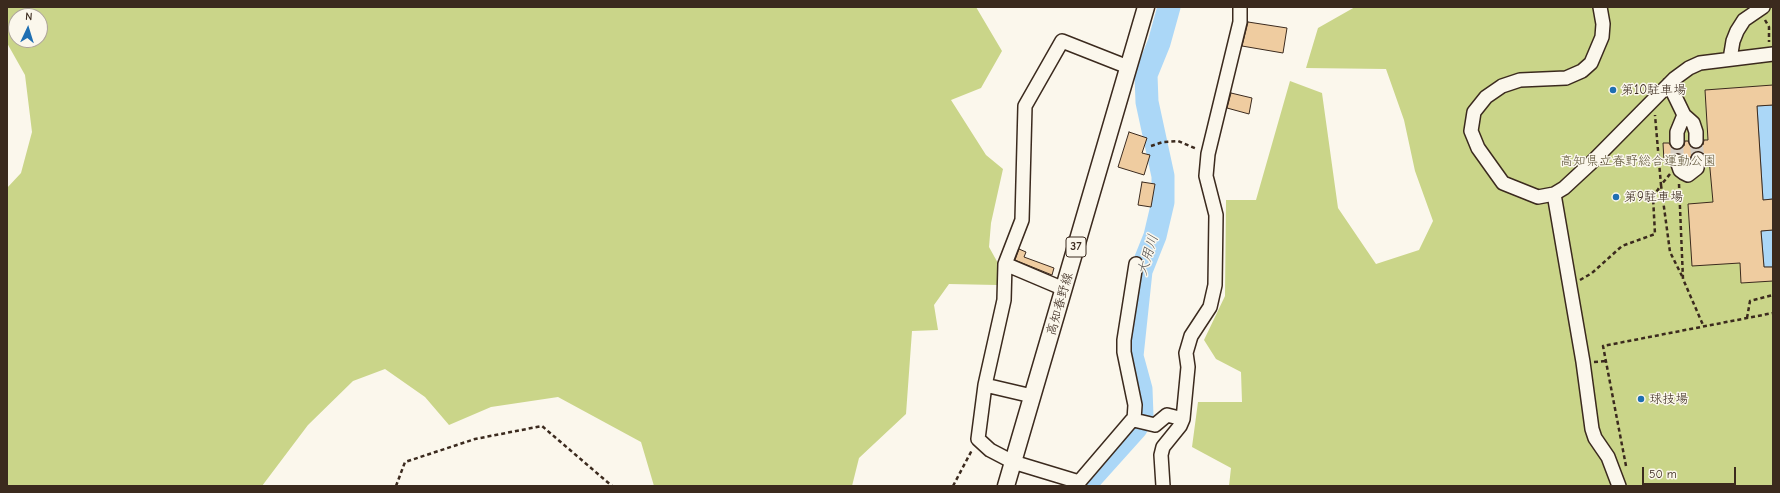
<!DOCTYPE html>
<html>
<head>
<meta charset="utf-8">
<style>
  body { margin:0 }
  #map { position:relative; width:1780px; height:493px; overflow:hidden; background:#fbf7ec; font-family:"Comic Neue",sans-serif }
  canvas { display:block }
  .frame { position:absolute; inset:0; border:8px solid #3b2a1e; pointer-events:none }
  .north { position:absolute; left:8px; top:8px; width:40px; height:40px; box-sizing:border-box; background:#fbf7ec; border:1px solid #aea59a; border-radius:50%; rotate:4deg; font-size:11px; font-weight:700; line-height:16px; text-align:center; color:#3b2a1e }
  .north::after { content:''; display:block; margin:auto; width:14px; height:18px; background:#1f6fb2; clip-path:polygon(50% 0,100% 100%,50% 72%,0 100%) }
  .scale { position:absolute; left:1642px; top:467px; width:94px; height:18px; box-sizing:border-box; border:2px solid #3b2a1e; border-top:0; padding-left:5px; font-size:12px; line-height:14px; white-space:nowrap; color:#3b2a1e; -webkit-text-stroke:3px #fbf7ec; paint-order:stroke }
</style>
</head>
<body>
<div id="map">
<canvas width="1780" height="493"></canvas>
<div class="frame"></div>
<div class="north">N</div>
<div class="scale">50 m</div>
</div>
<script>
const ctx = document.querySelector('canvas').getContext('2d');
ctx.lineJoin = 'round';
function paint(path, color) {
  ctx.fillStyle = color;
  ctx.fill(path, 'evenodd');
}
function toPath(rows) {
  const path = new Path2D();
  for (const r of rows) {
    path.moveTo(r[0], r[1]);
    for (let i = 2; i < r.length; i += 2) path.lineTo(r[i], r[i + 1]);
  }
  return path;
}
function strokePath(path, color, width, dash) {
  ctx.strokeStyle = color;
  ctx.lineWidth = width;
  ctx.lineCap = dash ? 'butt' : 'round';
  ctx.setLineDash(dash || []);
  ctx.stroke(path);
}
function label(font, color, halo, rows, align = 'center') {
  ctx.font = font + ' "Comic Neue","Klee One",sans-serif';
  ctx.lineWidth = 3;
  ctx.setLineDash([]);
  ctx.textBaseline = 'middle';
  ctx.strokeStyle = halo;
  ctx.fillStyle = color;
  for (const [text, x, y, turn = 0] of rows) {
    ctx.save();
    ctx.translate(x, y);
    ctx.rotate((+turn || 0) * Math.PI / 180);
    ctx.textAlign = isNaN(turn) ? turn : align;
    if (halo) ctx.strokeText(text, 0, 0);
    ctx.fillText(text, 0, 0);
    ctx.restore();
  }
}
const green = toPath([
  [7,7,976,7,1002,51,981,88,951,100,986,155,1003,169,991,223,989,247,999,265,997,285,949,284,934,305,938,330,912,331,906,414,859,458,852,486,654,486,641,442,558,397,491,407,449,425,425,397,385,369,353,381,308,425,262,486,7,486,7,188,21,173,32,132,25,75,7,43],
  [16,16,40,16,40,40,16,40],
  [1355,7,1773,7,1773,486,1229,486,1231,468,1192,447,1198,402,1242,402,1241,372,1216,359,1204,340,1225,296,1226,200,1256,200,1290,81,1322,93,1338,208,1376,264,1419,250,1433,221,1415,171,1404,120,1386,69,1306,68,1318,28]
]);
const water = toPath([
  [1773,105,1773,199,1763,200,1757,106,1773,105],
  [1773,230,1773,267,1764,267,1761,231,1773,230]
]);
const river = toPath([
  [1084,486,1136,428,1142,416,1141,389,1132,356,1141,271,1155,236,1163,202,1163,176,1147,102,1146,75,1159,43,1169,7]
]);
const building = toPath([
  [1248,22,1287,28,1283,53,1242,46,1248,22],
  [1773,85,1773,105,1757,106,1763,200,1773,199,1773,230,1761,231,1764,267,1773,267,1773,281,1741,283,1740,263,1692,266,1688,204,1713,202,1709,158,1706,159,1703,153,1698,151,1692,154,1690,160,1685,160,1683,155,1678,153,1671,155,1669,161,1664,161,1663,143,1669,143,1673,149,1677,150,1684,146,1685,141,1688,141,1692,148,1696,149,1703,145,1704,140,1708,140,1705,90,1773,85],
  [1231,93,1252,98,1249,114,1227,108,1231,93],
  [1129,132,1147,138,1142,153,1150,155,1144,175,1118,167,1129,132],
  [1142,182,1155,184,1151,207,1138,205,1142,182],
  [1019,249,1026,252,1024,257,1054,268,1052,275,1015,260,1019,249]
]);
const minorTunnel = toPath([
  [1696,141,1698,159],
  [1677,142,1677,161]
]);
const path = toPath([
  [1765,20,1769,27,1769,42],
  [1151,146,1163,142,1178,141,1197,149],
  [1670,174,1661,185,1670,252,1682,276],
  [1679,184,1683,279,1703,325],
  [1580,280,1592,273,1622,246,1655,234,1653,197,1661,185,1655,115],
  [1747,318,1750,301,1773,295],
  [1594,362,1606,361],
  [1626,466,1603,346,1773,313],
  [396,486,405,462,475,439,542,426,612,486],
  [953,486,972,450]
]);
const minor = toPath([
  [1600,7,1603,24,1602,37,1591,63,1582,71,1566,78,1520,80,1502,86,1486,97,1474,112,1471,131,1478,148,1503,183,1538,197,1554,194,1564,188,1591,163,1674,79,1689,68,1700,63,1773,54],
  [1730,59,1733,41,1737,31,1744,20,1763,7],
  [1669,84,1684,115,1677,132,1677,142],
  [1684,115,1693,123,1696,132,1696,141],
  [1677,161,1680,170,1684,173,1688,175,1697,168,1698,159],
  [1554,194,1583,362,1592,429,1595,438,1608,457,1619,486],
  [1005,264,1004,300,985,385,1032,396],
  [1064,289,1005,264,1022,220,1025,106,1062,41,1128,67],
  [985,385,978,439,990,450,1013,462,1079,482,1132,420,1134,420,1135,405,1124,352,1124,340,1136,264],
  [1134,420,1155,425,1167,415,1183,419],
  [1163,486,1161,455,1163,447,1180,426,1183,419,1188,367,1186,353,1191,336,1210,307,1215,285,1216,215,1206,176,1208,154,1240,22,1240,7]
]);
const major = toPath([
  [1006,486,1146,7]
]);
const markers = [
  [1613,90,4,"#1f6fb2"],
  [1616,197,4,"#1f6fb2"],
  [1641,399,4,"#1f6fb2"]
];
const shields = [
  [1076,247,20]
];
const shieldNames = [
  ["37",1076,247]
];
const poiNames = [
  ["第10駐車場",1621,90],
  ["第9駐車場",1624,197],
  ["球技場",1649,399]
];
const parkNames = [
  ["高知県立春野総合運動公園",1638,161]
];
const streetNames = [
  ["高知春野線",1060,304,-74]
];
const waterNames = [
  ["大用川",1148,255,-73]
];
paint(green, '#cad589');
paint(water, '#abd7f7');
strokePath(water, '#7e92a0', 1);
strokePath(river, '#abd7f7', 23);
paint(building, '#efcca0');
strokePath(building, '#3b2a1e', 1);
strokePath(minorTunnel, '#d5cec3', 13, [13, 6]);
strokePath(minor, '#3b2a1e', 16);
strokePath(major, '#3b2a1e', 19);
strokePath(path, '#3b2a1e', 2.5, [4, 3]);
strokePath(minor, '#fbf7ec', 13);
strokePath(major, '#fbf7ec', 16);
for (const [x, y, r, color] of markers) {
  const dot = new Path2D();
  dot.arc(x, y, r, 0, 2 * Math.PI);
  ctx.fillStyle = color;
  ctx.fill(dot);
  strokePath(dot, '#fbf7ec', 1.5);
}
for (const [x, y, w] of shields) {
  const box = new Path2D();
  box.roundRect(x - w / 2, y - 10, w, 20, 3);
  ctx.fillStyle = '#fbf7ec';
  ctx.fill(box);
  strokePath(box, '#3b2a1e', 1);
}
label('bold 12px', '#3b2a1e', null, shieldNames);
label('13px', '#3b2a1e', '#fbf7ec', poiNames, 'left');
label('13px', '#5f5539', '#fbf7ec', parkNames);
label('13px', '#3b2a1e', '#fbf7ec', streetNames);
label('italic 14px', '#575554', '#fbf7ec', waterNames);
</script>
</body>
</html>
